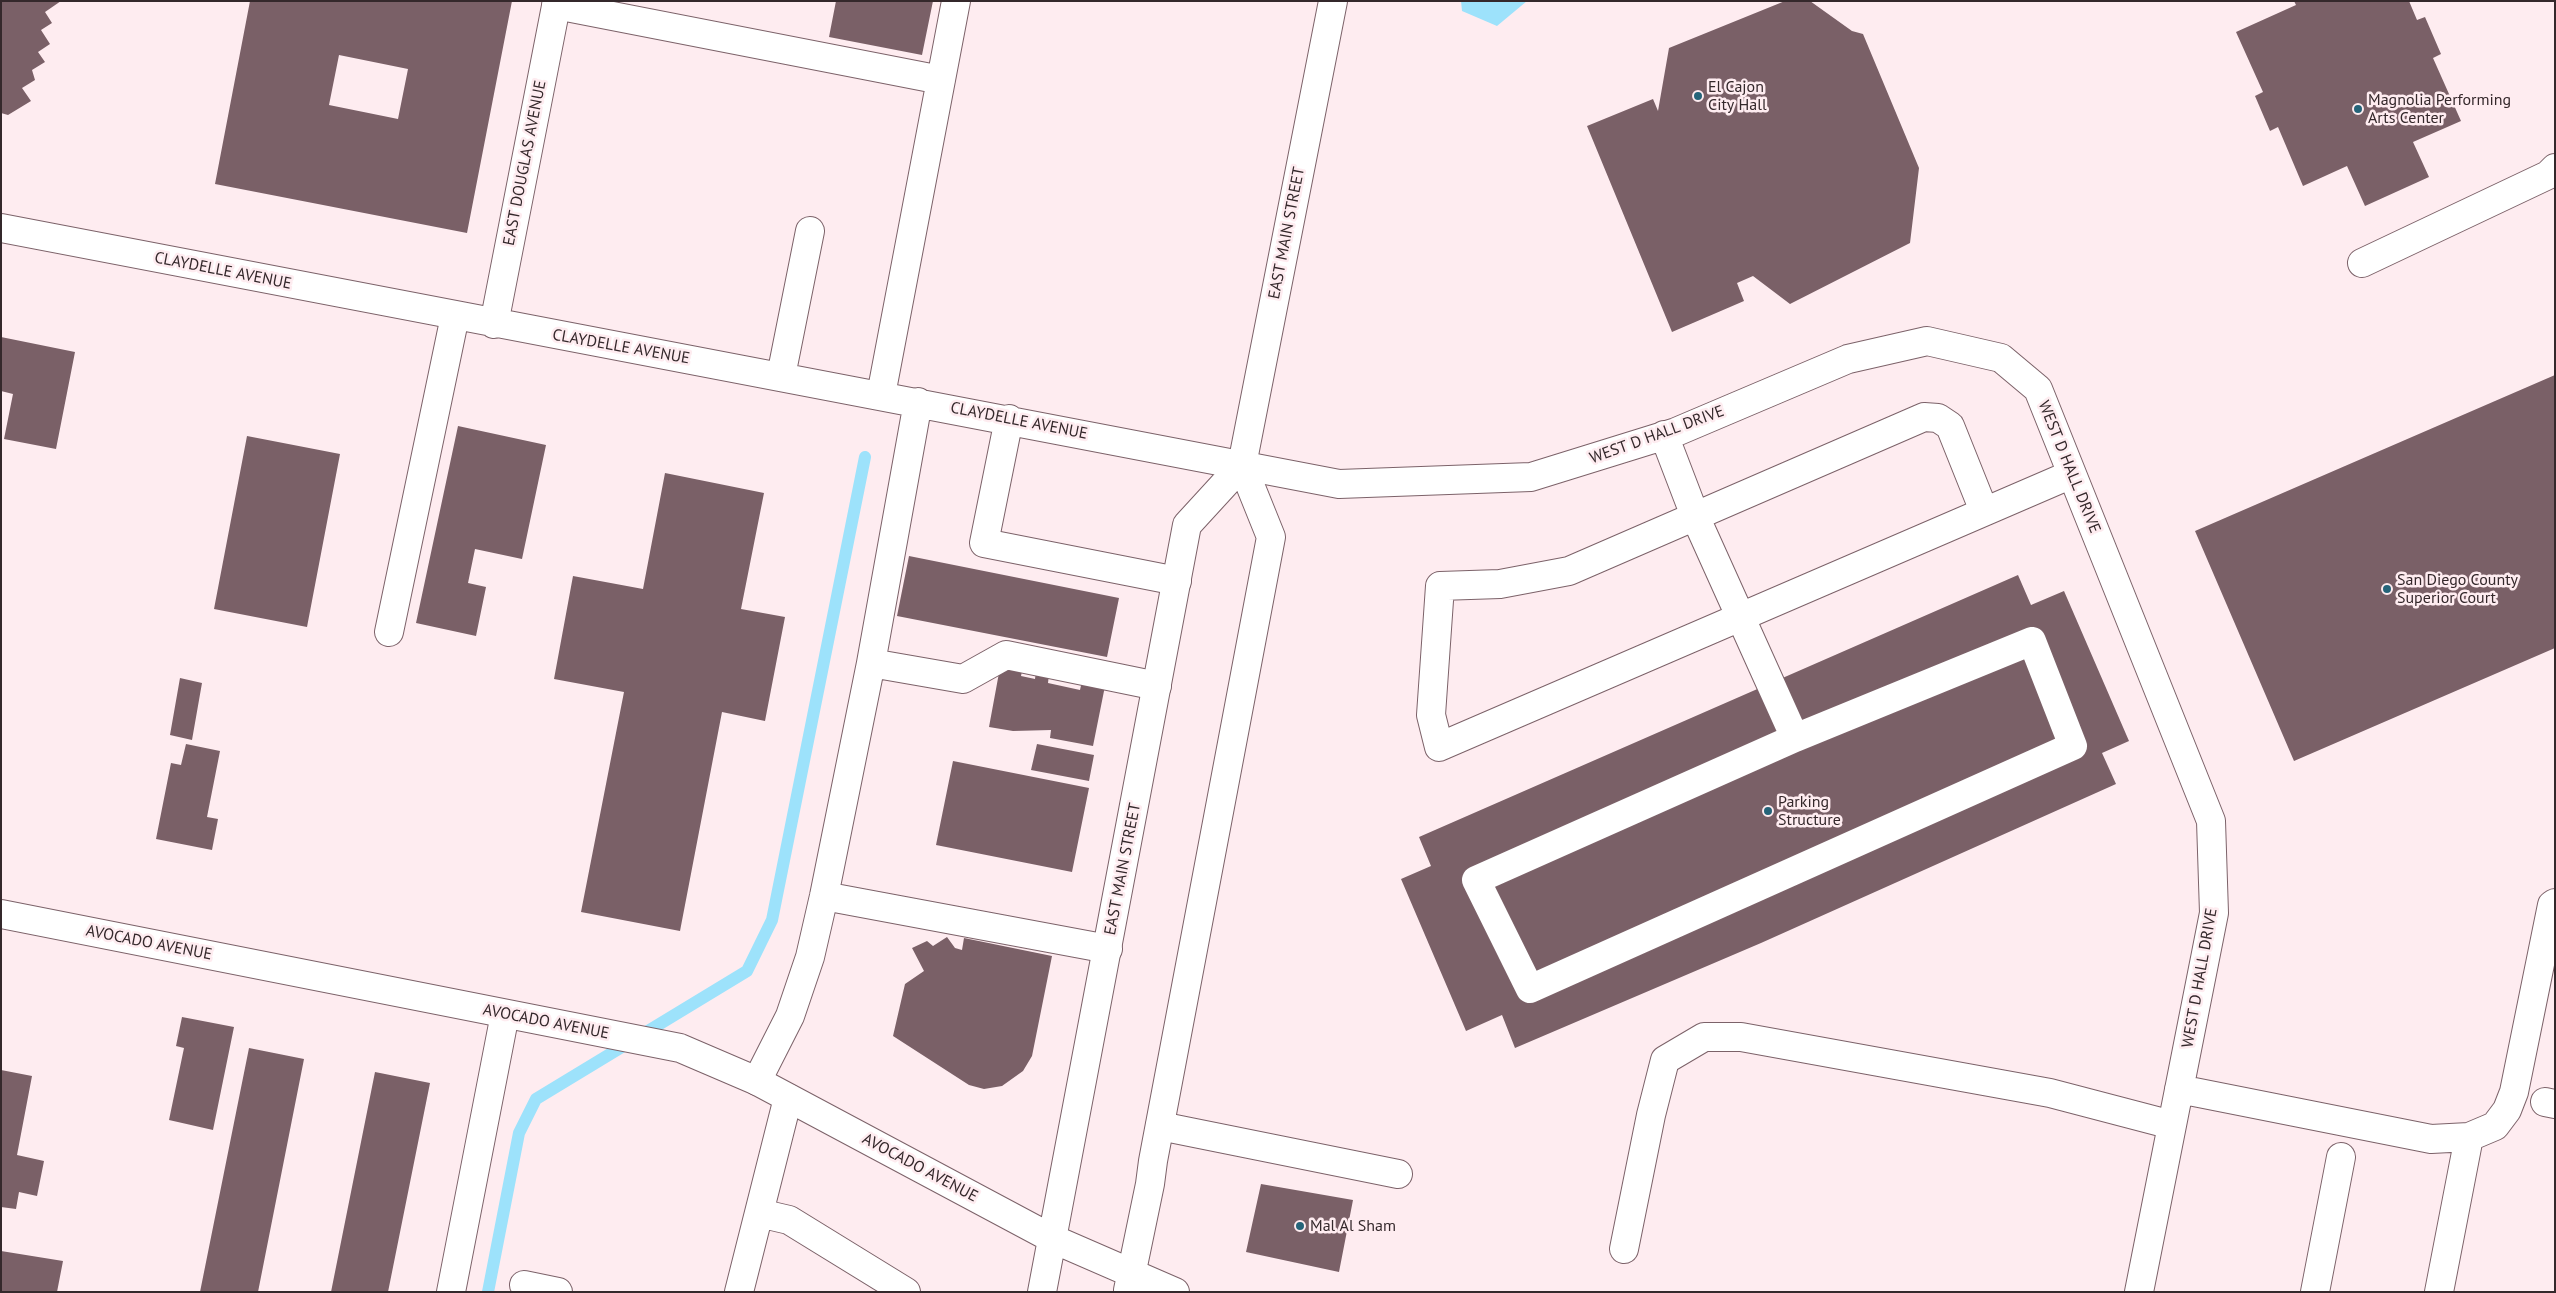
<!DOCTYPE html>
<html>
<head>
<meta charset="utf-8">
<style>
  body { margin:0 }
  #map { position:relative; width:2556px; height:1293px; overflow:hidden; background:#feecf0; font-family:"PT Sans",sans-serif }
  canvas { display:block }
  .frame { position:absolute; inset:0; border:2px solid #34282b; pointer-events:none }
</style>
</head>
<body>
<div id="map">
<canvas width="2556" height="1293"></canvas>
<div class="frame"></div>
</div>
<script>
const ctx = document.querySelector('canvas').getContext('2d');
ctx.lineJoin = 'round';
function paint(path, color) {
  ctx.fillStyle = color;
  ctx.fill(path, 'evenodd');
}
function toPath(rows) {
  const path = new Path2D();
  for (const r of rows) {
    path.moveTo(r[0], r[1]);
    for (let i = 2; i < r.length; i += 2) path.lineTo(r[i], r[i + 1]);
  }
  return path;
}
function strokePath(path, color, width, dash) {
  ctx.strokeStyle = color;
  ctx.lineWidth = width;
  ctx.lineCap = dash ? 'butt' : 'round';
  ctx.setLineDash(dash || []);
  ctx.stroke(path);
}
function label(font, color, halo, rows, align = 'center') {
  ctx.font = font + ' "PT Sans",sans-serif';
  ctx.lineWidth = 5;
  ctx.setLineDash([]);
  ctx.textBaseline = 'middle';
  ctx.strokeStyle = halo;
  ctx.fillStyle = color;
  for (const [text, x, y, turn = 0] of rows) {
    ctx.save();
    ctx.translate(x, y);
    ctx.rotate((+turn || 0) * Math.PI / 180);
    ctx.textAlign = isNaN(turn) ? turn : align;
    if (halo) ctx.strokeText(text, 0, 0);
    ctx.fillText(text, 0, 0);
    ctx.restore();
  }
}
const water = toPath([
  [1461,1,1527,1,1497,26,1462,11]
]);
const stream = toPath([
  [488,1292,519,1133,536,1099,747,971,772,920,865,457]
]);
const building = toPath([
  [1,1,61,1,45,12,52,23,41,30,50,44,38,52,45,62,32,70,35,80,22,88,31,101,8,115,1,113],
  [250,1,512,1,467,233,215,184],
  [339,55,408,69,398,119,329,105],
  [836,1,933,1,922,55,829,37],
  [1785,1,1810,1,1852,31,1863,34,1919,168,1910,243,1790,304,1753,276,1737,283,1744,301,1672,332,1587,126,1653,99,1658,111,1669,48],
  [2294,1,2409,1,2417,20,2425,17,2441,54,2433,58,2461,121,2413,142,2429,177,2365,206,2347,166,2303,186,2278,127,2270,131,2255,96,2263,92,2236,32,2296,5],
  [1,337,75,352,56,449,4,439,13,394,1,391],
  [2555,375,2555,648,2294,761,2195,531],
  [458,426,546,445,522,559,475,549,468,583,486,587,476,636,416,623],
  [247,436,340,454,307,627,214,609],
  [665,473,764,493,741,609,785,617,765,721,722,712,680,931,581,912,624,692,554,679,573,576,643,589],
  [909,556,1119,598,1107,657,897,616],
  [2018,575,2031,605,2064,591,2129,741,2102,753,2116,784,1761,943,1515,1048,1502,1015,1466,1031,1401,879,1431,866,1419,837],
  [1001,662,1023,666,1021,676,1035,679,1036,671,1049,674,1048,683,1080,690,1082,681,1105,686,1093,746,1050,738,1051,730,1013,731,989,727],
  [180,678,202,683,192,740,170,735],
  [186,744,220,751,207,817,218,819,212,850,156,839,171,763,181,765],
  [1037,744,1094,755,1089,781,1031,770],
  [953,761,1089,788,1072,872,936,845],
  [947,937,955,948,962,950,964,938,1052,956,1032,1056,1023,1071,1002,1086,984,1089,969,1085,893,1036,905,984,924,971,912,948,927,941,933,946],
  [182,1017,234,1027,213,1130,169,1120,184,1048,176,1046],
  [249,1048,304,1059,258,1292,200,1292],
  [1,1070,32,1076,17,1155,44,1161,37,1196,19,1192,16,1209,1,1207],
  [375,1072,430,1083,388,1292,331,1292],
  [1261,1184,1353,1200,1339,1272,1246,1252],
  [1,1251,63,1261,57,1292,1,1292]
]);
const minor = toPath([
  [556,5,941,80],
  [1,228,1339,484,1531,477,1676,432,1848,359,1927,341,2001,358,2038,389,2211,821,2214,913,2139,1292],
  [2362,263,2548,175,2555,168],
  [494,324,557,1],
  [781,376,810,231],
  [881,395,956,1],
  [918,402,871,663,963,679,1006,655,1157,686],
  [1009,419,984,543,1177,581],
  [1664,435,1695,516,1795,738],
  [1984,511,1950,426,1938,418,1924,417,1569,571,1500,584,1440,586,1431,715,1439,747,2072,474],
  [389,632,455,316],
  [2032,641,2073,746,1530,989,1476,880,1795,738,2032,641],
  [824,896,1108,949],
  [757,1081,790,1016,810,957,824,896,871,663],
  [2179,1089,2431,1139,2469,1137,2495,1126,2507,1110,2514,1092,2552,905,2555,903],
  [2545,1102,2555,1104],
  [1160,1126,1398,1174],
  [759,1213,789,1220,906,1292],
  [1624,1249,1651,1115,1665,1060,1704,1037,1741,1037,2050,1093,2172,1125],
  [524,1285,558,1292],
  [451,1292,505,1014],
  [739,1292,788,1098],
  [2315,1292,2341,1157],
  [2439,1292,2469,1137]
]);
const major = toPath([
  [1,914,680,1048,757,1081,1053,1239,1175,1292],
  [1128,1290,1150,1184,1153,1161,1271,537,1242,465],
  [1042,1292,1187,525,1242,465,1333,1]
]);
const markers = [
  [1698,96,5,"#256479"],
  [2358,109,5,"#256479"],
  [2387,589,5,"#256479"],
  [1768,811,5,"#256479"],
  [1300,1226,5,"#256479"]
];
const poiNames = [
  ["El Cajon",1708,87],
  ["City Hall",1708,105],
  ["Magnolia Performing",2368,100],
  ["Arts Center",2368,118],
  ["San Diego County",2397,580],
  ["Superior Court",2397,598],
  ["Parking",1778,802],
  ["Structure",1778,820],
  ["Mal Al Sham",1310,1226]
];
const streetNames = [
  ["EAST DOUGLAS AVENUE",525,163,-79],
  ["EAST MAIN STREET",1287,233,-79],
  ["CLAYDELLE AVENUE",223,271,11],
  ["CLAYDELLE AVENUE",621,347,10],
  ["CLAYDELLE AVENUE",1019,421,11],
  ["WEST D HALL DRIVE",1657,435,-20],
  ["WEST D HALL DRIVE",2069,467,68],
  ["EAST MAIN STREET",1123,869,-79],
  ["AVOCADO AVENUE",149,943,11],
  ["WEST D HALL DRIVE",2200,978,-80],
  ["AVOCADO AVENUE",546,1022,11],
  ["AVOCADO AVENUE",920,1168,28]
];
paint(water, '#9de2fb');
strokePath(stream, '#9de2fb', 12);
paint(building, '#7a6067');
strokePath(minor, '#7c6269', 30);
strokePath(major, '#7c6269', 30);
strokePath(minor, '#fff', 28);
strokePath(major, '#fff', 28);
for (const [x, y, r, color] of markers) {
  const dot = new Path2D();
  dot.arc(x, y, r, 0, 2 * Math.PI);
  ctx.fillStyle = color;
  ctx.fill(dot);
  strokePath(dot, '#feecf0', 2);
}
label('16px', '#34282b', '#feecf0', poiNames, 'left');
label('16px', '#34282b', '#feecf0', streetNames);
</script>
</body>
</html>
